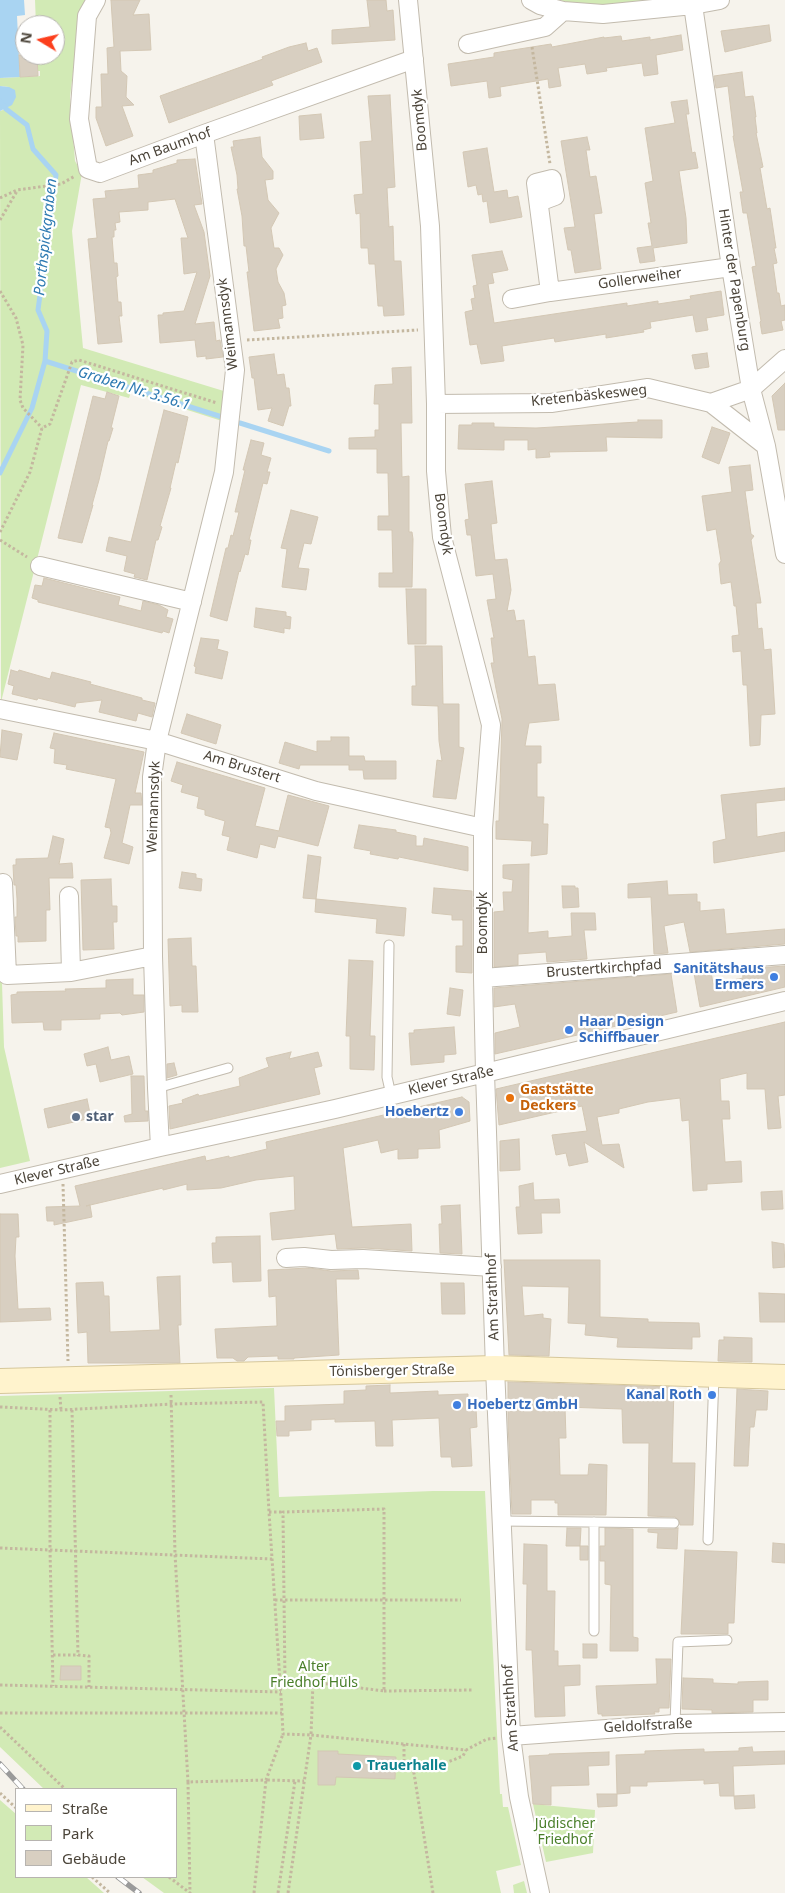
<!DOCTYPE html>
<html>
<head>
<meta charset="utf-8">
<style>
  body { margin:0 }
  #map { position:relative; width:785px; height:1893px; overflow:hidden; background:#f6f3ec; font-family:"Noto Sans",sans-serif }
  canvas { display:block }
  .legend { position:absolute; left:15px; top:1788px; width:162px; height:90px; box-sizing:border-box; background:#fff; border:1px solid #b7b4b0; margin:0; padding:6px 9px; list-style:none; font-size:15px; color:#4b4439 }
  .legend li { display:flex; align-items:center; gap:10px; height:25px }
  .legend b { width:25px; border:1px solid #b7b4b0 }
  .north { position:absolute; left:15px; top:15px; width:50px; height:50px; box-sizing:border-box; background:#fff; border:1px solid #b7b4b0; border-radius:50%; rotate:279deg; font-size:14px; font-weight:700; line-height:20px; text-align:center; color:#4b4439 }
  .north::after { content:''; display:block; margin:auto; width:18px; height:22px; background:#fc3f1d; clip-path:polygon(50% 0,100% 100%,50% 72%,0 100%) }
</style>
</head>
<body>
<div id="map">
<canvas width="785" height="1893"></canvas>
<ul class="legend">
<li><b style="height:6px;background:#fff3cd"></b>Straße</li>
<li><b style="height:14px;background:#d2eab5"></b>Park</li>
<li><b style="height:14px;background:#d8cfc1"></b>Gebäude</li>
</ul>
<div class="north">N</div>
</div>
<script>
const ctx = document.querySelector('canvas').getContext('2d');
ctx.lineJoin = 'round';
function paint(path, color) {
  ctx.fillStyle = color;
  ctx.fill(path, 'evenodd');
}
function toPath(rows) {
  const path = new Path2D();
  for (const r of rows) {
    path.moveTo(r[0], r[1]);
    for (let i = 2; i < r.length; i += 2) path.lineTo(r[i], r[i + 1]);
  }
  return path;
}
function strokePath(path, color, width, dash) {
  ctx.strokeStyle = color;
  ctx.lineWidth = width;
  ctx.lineCap = dash ? 'butt' : 'round';
  ctx.setLineDash(dash || []);
  ctx.stroke(path);
}
function label(font, color, halo, rows, align = 'center') {
  ctx.font = font + ' "Noto Sans",sans-serif';
  ctx.lineWidth = 4.5;
  ctx.setLineDash([]);
  ctx.textBaseline = 'middle';
  ctx.strokeStyle = halo;
  ctx.fillStyle = color;
  for (const [text, x, y, turn = 0] of rows) {
    ctx.save();
    ctx.translate(x, y);
    ctx.rotate((+turn || 0) * Math.PI / 180);
    ctx.textAlign = isNaN(turn) ? turn : align;
    if (halo) ctx.strokeText(text, 0, 0);
    ctx.fillText(text, 0, 0);
    ctx.restore();
  }
}
const green = toPath([
  [35,0,88,0,84,7,76,48,70,97,75,161,82,173,72,231,83,348,227,392,225,422,131,392,129,398,81,385,1,702,0,111,6,109,9,87,0,86,0,78,40,76,40,71,38,71,37,55,55,55,55,25,36,25],
  [559,0,658,0,619,5,583,6],
  [0,919,4,1047,30,1161,0,1168],
  [274,1388,279,1497,433,1491,485,1491,500,1794,502,1794,503,1807,508,1807,521,1865,496,1871,501,1893,164,1893,142,1877,176,1877,176,1789,44,1789,0,1747,0,1396],
  [0,1800,16,1814,16,1877,86,1877,104,1893,0,1893],
  [533,1804,595,1810,593,1853,546,1862],
  [524,1881,527,1893,514,1893,513,1885]
]);
const water = toPath([
  [0,0,24,0,25,15,17,16,20,77,0,78],
  [0,86,9,87,15,90,16,97,12,105,0,111]
]);
const stream = toPath([
  [0,101,6,109,27,125,33,149,56,175,38,310,47,331,45,361,32,408,0,473],
  [45,361,222,417],
  [240,423,329,451]
]);
const building = toPath([
  [111,0,140,0,133,15,149,14,151,50,120,51,121,71,127,76,126,97,134,105,122,106,133,136,106,146,96,118,96,107,102,107,101,74,108,74,107,48,114,47,111,0],
  [367,0,386,0,387,11,393,10,395,40,332,44,332,30,370,27,367,0],
  [769,25,771,41,725,52,721,31,769,25],
  [681,35,683,50,656,55,658,74,644,76,642,63,606,68,607,71,587,74,585,64,558,68,561,86,549,88,548,79,500,87,501,96,489,98,487,81,451,86,448,64,494,57,494,53,551,44,552,47,604,37,604,38,621,36,622,41,650,37,650,40,681,35],
  [306,43,308,51,317,48,322,62,271,81,273,85,169,123,160,96,263,59,262,57,289,47,306,43],
  [19,55,37,55,38,76,20,77,19,55],
  [742,72,745,97,753,96,754,102,756,117,755,117,757,133,756,133,763,167,760,168,767,209,770,208,776,248,774,248,777,263,773,264,777,293,779,293,781,306,785,305,785,320,781,321,783,330,762,334,760,322,761,321,752,267,756,266,747,213,743,213,740,192,743,192,733,136,734,136,728,86,716,88,714,76,742,72],
  [390,95,395,187,387,188,389,227,393,226,394,261,401,261,404,315,384,316,383,306,378,306,375,264,369,264,368,248,361,248,360,213,356,214,354,195,363,194,360,142,372,141,368,96,390,95],
  [687,100,689,114,686,114,692,153,695,152,698,168,679,171,686,218,687,243,653,248,655,261,640,263,637,248,652,246,648,223,651,223,645,183,653,181,645,128,675,123,671,102,687,100],
  [321,114,324,138,300,140,299,116,321,114],
  [260,137,262,157,273,171,273,179,265,180,268,200,279,213,271,228,274,248,279,248,283,255,276,269,278,282,284,293,286,305,282,306,283,318,278,319,280,328,254,331,247,272,249,272,246,246,244,246,242,216,237,189,238,189,237,175,231,147,234,147,233,141,260,137],
  [587,137,590,150,586,150,590,177,596,176,602,213,594,214,601,269,575,273,571,250,568,250,564,228,575,227,561,141,587,137],
  [487,148,494,192,507,190,508,198,518,196,522,217,490,223,487,201,483,202,482,194,478,195,476,185,468,187,463,152,487,148],
  [195,159,202,204,194,205,204,232,210,276,195,324,214,322,216,341,220,340,223,357,206,359,206,356,197,357,195,340,160,343,158,315,163,315,163,313,184,311,197,272,184,274,181,238,188,238,175,199,148,202,148,210,119,212,120,222,115,223,116,230,114,230,114,237,112,237,114,263,117,263,118,276,116,277,118,302,121,302,122,316,119,316,122,342,98,344,88,239,97,238,93,199,106,198,105,191,139,188,138,175,153,173,153,170,177,163,177,160,195,159],
  [502,251,508,270,492,273,494,283,488,284,494,323,627,303,627,306,658,301,658,304,691,299,690,296,721,291,724,315,706,318,708,330,696,332,693,315,650,322,651,328,643,330,644,332,606,338,606,334,555,342,554,338,502,346,504,361,481,364,477,344,470,345,465,312,473,310,471,299,475,298,473,286,477,285,472,255,502,251],
  [707,353,709,367,695,369,692,355,707,353],
  [274,354,277,375,284,374,286,388,289,388,291,406,289,406,283,426,268,421,272,408,258,410,254,378,252,378,249,357,274,354],
  [411,367,412,423,401,423,402,477,409,476,409,532,412,532,413,539,412,587,379,587,379,573,393,573,392,530,378,530,378,516,389,516,388,473,377,473,377,449,349,449,349,438,375,437,375,430,379,430,379,404,374,404,375,385,393,384,392,368,411,367],
  [785,383,785,430,778,430,772,396,785,383],
  [107,392,119,396,111,428,113,428,109,441,108,441,99,480,92,505,93,505,82,543,58,538,93,396,105,399,107,392],
  [164,410,188,417,178,463,176,462,170,488,171,488,160,526,162,527,158,540,156,540,147,580,134,577,135,574,124,571,127,556,106,551,109,537,131,542,164,410],
  [638,420,662,420,662,438,606,437,607,451,549,452,550,457,536,458,536,449,528,450,528,440,504,440,504,450,458,449,459,425,472,425,472,423,494,423,494,427,536,428,638,422,638,420],
  [712,427,730,433,719,464,702,457,712,427],
  [251,440,264,443,261,455,271,458,267,472,270,472,267,484,263,483,249,540,251,540,248,555,245,554,240,572,239,571,227,621,210,616,226,548,228,548,231,535,233,536,239,512,235,512,245,470,243,470,251,440],
  [750,465,753,490,745,491,751,534,754,536,751,540,761,603,756,603,758,629,762,628,764,650,771,649,775,714,761,715,760,745,750,746,747,685,743,685,741,651,733,652,732,636,739,635,736,606,734,606,731,582,721,584,719,564,721,561,716,529,707,531,702,496,732,492,729,467,750,465],
  [492,481,497,523,491,524,493,544,495,560,507,559,511,590,507,611,514,610,516,621,524,620,528,657,535,656,538,685,555,684,559,720,529,723,525,746,541,746,541,763,537,763,537,797,544,797,543,824,548,824,547,854,531,856,532,841,496,839,496,821,499,821,502,719,491,663,494,663,491,638,494,638,487,600,496,599,493,574,476,576,471,535,467,535,465,520,469,519,465,484,492,481],
  [291,510,318,517,311,544,304,543,298,568,309,569,306,590,282,587,287,549,281,548,291,510],
  [44,578,120,597,118,605,141,611,143,601,159,605,168,610,166,617,173,619,169,633,163,631,162,633,38,602,38,600,32,598,35,585,42,586,44,578],
  [406,589,426,589,426,644,408,644,406,589],
  [256,608,286,612,286,616,291,617,290,629,284,628,284,633,254,627,256,608],
  [201,638,219,640,217,649,228,652,222,679,195,673,196,667,194,666,201,638],
  [415,646,442,646,443,704,459,704,459,747,464,748,456,799,433,797,437,760,442,761,439,741,438,706,412,705,412,686,416,686,415,646],
  [11,670,18,672,19,670,50,679,52,672,91,682,90,684,142,698,142,700,155,703,152,717,138,713,136,721,99,712,102,700,76,703,75,707,38,698,37,700,12,694,14,686,8,684,11,670],
  [187,714,221,725,216,744,181,733,187,714],
  [2,730,22,734,17,760,0,757,2,730],
  [54,733,144,752,135,793,141,793,142,805,130,805,122,843,133,847,129,864,104,858,111,833,110,828,105,827,116,779,66,769,67,765,54,763,55,749,50,748,54,733],
  [331,737,349,737,349,756,364,756,365,761,396,761,396,779,364,779,363,770,349,770,349,765,300,765,299,769,279,763,285,742,317,752,317,741,331,741,331,737],
  [177,762,265,788,255,826,279,831,288,795,329,806,318,846,278,836,275,848,260,844,257,858,227,850,230,837,222,835,225,821,205,815,205,810,197,808,199,797,181,792,183,785,171,781,177,762],
  [785,788,785,800,756,803,757,837,785,832,785,851,714,863,713,842,726,839,721,795,785,788],
  [359,825,396,830,396,832,416,836,416,846,423,846,424,838,468,847,468,871,399,857,398,859,370,854,371,851,354,848,359,825],
  [53,836,64,839,59,864,72,863,73,878,49,878,50,910,46,910,46,941,18,942,18,936,16,936,15,917,17,917,17,899,16,885,14,885,13,865,16,865,16,859,48,858,53,836],
  [308,855,321,857,316,899,303,898,308,855],
  [529,864,528,933,548,931,548,938,572,936,571,913,595,913,596,930,584,930,587,959,547,962,546,952,518,954,518,965,494,967,494,912,504,911,503,892,512,892,513,880,503,878,503,865,529,864],
  [182,872,196,874,196,878,202,879,201,891,179,888,182,872],
  [111,879,112,906,117,906,117,922,113,922,114,949,83,950,81,880,111,879],
  [667,881,668,895,697,894,697,902,700,902,700,911,724,909,726,934,785,929,785,944,690,952,684,922,664,926,668,953,654,954,651,897,628,898,628,884,667,881],
  [562,886,575,886,575,888,578,888,579,907,563,908,562,886],
  [434,888,472,891,472,973,456,972,456,946,463,946,463,920,452,920,452,915,432,913,434,888],
  [316,899,406,908,404,936,376,933,377,919,315,912,316,899],
  [191,938,192,966,196,966,198,1012,182,1012,182,1005,170,1006,168,939,191,938],
  [349,960,373,961,370,1036,375,1036,374,1070,350,1069,350,1036,346,1036,349,960],
  [785,966,785,987,700,1007,694,973,711,971,713,984,743,978,742,969,785,966],
  [671,974,677,1012,495,1054,495,1033,520,1027,515,1004,494,1007,494,988,671,974],
  [133,979,133,995,144,995,144,1012,122,1015,120,1013,100,1014,100,1019,61,1020,61,1030,44,1030,43,1022,12,1023,11,995,17,994,17,992,66,991,65,989,106,988,106,980,133,979],
  [450,988,463,990,460,1016,447,1014,450,988],
  [785,1022,785,1095,778,1096,781,1128,768,1129,765,1089,747,1089,747,1073,720,1079,721,1101,729,1101,730,1119,722,1119,725,1162,741,1161,742,1182,707,1184,707,1190,693,1191,689,1120,682,1121,680,1098,648,1102,619,1109,619,1113,597,1117,602,1145,619,1144,624,1168,584,1142,588,1162,569,1166,566,1153,556,1155,552,1135,587,1131,582,1106,499,1125,496,1089,785,1022],
  [454,1027,456,1054,444,1055,444,1062,411,1065,409,1033,414,1033,414,1030,454,1027],
  [108,1047,111,1060,129,1056,133,1074,100,1082,96,1064,87,1066,84,1054,108,1047],
  [291,1052,289,1059,318,1052,322,1066,314,1068,320,1094,170,1129,169,1106,183,1103,182,1100,198,1094,199,1096,240,1086,239,1078,269,1067,266,1058,291,1052],
  [174,1063,177,1075,167,1078,167,1064,174,1063],
  [131,1076,144,1076,145,1111,148,1111,148,1121,125,1122,124,1116,132,1114,131,1076],
  [462,1097,469,1102,470,1121,439,1130,440,1148,418,1149,418,1158,398,1159,398,1149,381,1153,378,1140,343,1148,352,1227,411,1224,412,1251,364,1248,337,1249,335,1234,272,1240,270,1213,295,1210,294,1176,256,1180,221,1188,187,1190,187,1184,163,1190,163,1188,86,1206,90,1205,92,1217,54,1225,54,1221,47,1221,46,1207,80,1206,75,1186,205,1156,206,1161,229,1156,229,1158,267,1149,266,1142,462,1097],
  [87,1099,91,1118,48,1128,44,1109,87,1099],
  [519,1139,520,1170,500,1171,500,1141,519,1139],
  [533,1183,534,1200,559,1199,560,1213,541,1213,542,1233,518,1234,516,1207,520,1207,519,1186,533,1183],
  [782,1191,783,1209,762,1210,761,1192,782,1191],
  [460,1205,462,1254,440,1253,439,1224,442,1224,441,1206,460,1205],
  [0,1214,18,1214,19,1237,16,1237,15,1256,18,1309,50,1308,51,1320,0,1322,0,1214],
  [260,1236,261,1281,233,1282,232,1262,213,1263,212,1243,216,1243,216,1237,260,1236],
  [772,1242,784,1244,785,1267,773,1268,772,1242],
  [504,1260,600,1260,600,1317,648,1319,648,1322,699,1323,700,1337,692,1337,692,1349,617,1347,618,1338,585,1335,586,1324,568,1323,569,1287,522,1286,524,1316,543,1314,543,1318,551,1319,549,1356,509,1355,504,1260],
  [309,1268,331,1271,358,1270,359,1279,336,1279,339,1355,294,1358,294,1359,278,1359,278,1356,248,1357,244,1361,237,1361,233,1358,217,1358,215,1329,277,1326,276,1296,269,1297,268,1270,309,1268],
  [180,1276,181,1325,178,1325,180,1363,88,1363,87,1332,78,1333,76,1283,103,1282,104,1296,109,1296,110,1332,160,1330,157,1277,180,1276],
  [441,1283,464,1283,465,1314,442,1314,441,1283],
  [759,1293,785,1294,785,1322,760,1322,759,1293],
  [724,1337,752,1338,752,1362,718,1361,719,1340,724,1340,724,1337],
  [508,1382,674,1387,672,1463,695,1463,693,1525,680,1525,679,1520,675,1517,648,1516,649,1443,623,1443,622,1409,565,1407,566,1438,559,1438,560,1475,588,1475,589,1464,607,1465,606,1515,558,1515,558,1503,555,1503,555,1500,531,1500,531,1514,512,1514,508,1422,508,1382],
  [390,1385,390,1393,438,1391,438,1395,468,1394,468,1401,475,1401,476,1408,477,1427,470,1428,472,1466,452,1467,451,1457,441,1457,439,1418,392,1420,393,1446,376,1446,375,1421,335,1422,335,1419,311,1420,311,1430,289,1431,289,1436,277,1436,276,1421,285,1421,285,1406,344,1404,344,1391,366,1390,366,1386,390,1385],
  [737,1389,768,1391,767,1410,756,1410,754,1427,750,1427,748,1466,734,1466,737,1389],
  [567,1528,581,1528,580,1546,566,1546,567,1528],
  [605,1528,633,1529,633,1637,638,1638,638,1651,610,1651,611,1585,605,1584,605,1561,600,1561,600,1546,605,1546,605,1528],
  [678,1528,677,1549,657,1548,658,1533,648,1532,648,1529,674,1529,678,1528],
  [773,1543,785,1544,785,1563,772,1562,773,1543],
  [524,1544,547,1545,547,1591,555,1591,554,1651,558,1651,558,1666,580,1665,580,1685,564,1686,565,1716,535,1717,532,1650,526,1650,527,1584,523,1584,524,1544],
  [580,1546,588,1546,588,1560,580,1560,580,1546],
  [685,1550,737,1552,734,1623,728,1623,728,1634,681,1634,685,1550],
  [583,1644,597,1644,597,1658,583,1658,583,1644],
  [656,1659,671,1659,669,1708,659,1708,659,1712,654,1712,655,1714,602,1716,602,1714,598,1714,596,1686,657,1684,656,1659],
  [61,1666,81,1666,81,1680,60,1680,61,1666],
  [683,1678,713,1679,713,1683,738,1684,738,1682,768,1681,768,1700,753,1700,753,1712,712,1713,712,1710,682,1709,683,1678],
  [752,1747,753,1752,785,1751,785,1764,733,1766,734,1796,720,1796,719,1783,704,1784,704,1780,647,1782,647,1786,630,1786,630,1793,617,1794,616,1755,645,1754,645,1751,704,1749,704,1752,739,1751,739,1748,752,1747],
  [318,1751,338,1751,338,1754,396,1757,395,1779,336,1777,335,1785,318,1785,318,1751],
  [609,1752,609,1765,588,1766,589,1785,551,1786,551,1805,533,1804,529,1756,549,1755,549,1754,609,1752],
  [597,1794,617,1794,617,1806,598,1807,597,1794],
  [754,1795,755,1808,735,1809,734,1796,754,1795]
]);
const path = toPath([
  [532,47,550,164],
  [0,198,17,190,61,184,75,176],
  [0,220,17,191],
  [0,291,16,318,23,345,20,400,23,408,42,428],
  [247,340,418,330],
  [0,532,30,472,42,428,50,424,72,362,79,360,217,403],
  [0,540,27,557],
  [63,1184,68,1361],
  [171,1395,175,1554,188,1782,266,1780,283,1734],
  [60,1397,61,1410],
  [0,1407,61,1410,172,1404,263,1402,269,1512,282,1713,283,1734,311,1735,313,1682,280,1683],
  [50,1410,50,1550,53,1686],
  [72,1410,78,1655,89,1656,89,1687],
  [269,1512,283,1512],
  [0,1548,272,1559],
  [275,1600,461,1600],
  [53,1655,78,1655],
  [285,1683,283,1512,384,1509,384,1691,313,1682],
  [0,1685,281,1692],
  [384,1691,473,1690],
  [0,1713,282,1713],
  [0,1727,65,1789],
  [404,1744,404,1768,448,1762,463,1756,466,1750],
  [413,1767,433,1893],
  [188,1782,190,1893],
  [0,1793,16,1808],
  [92,1877,110,1893],
  [169,1877,190,1893],
  [254,1893,266,1780,304,1781],
  [278,1893,295,1781],
  [288,1893,311,1735,466,1750,487,1739,497,1738]
]);
const lane = toPath([
  [389,945,387,1077,391,1095],
  [157,1088,228,1068],
  [501,1521,674,1523],
  [594,1522,594,1631],
  [708,1540,714,1375],
  [675,1724,678,1642,727,1640]
]);
const street = toPath([
  [96,0,87,16,79,119,88,169,100,173,204,134,414,59],
  [408,0,430,226,436,404,436,471,442,537,491,725,483,828,483,978,485,1073,495,1368,511,1736,519,1797,540,1893],
  [531,0,540,5,563,11,603,14,693,5,720,0],
  [693,5,731,267,751,389,766,446,785,554],
  [468,44,545,27,563,11],
  [539,202,555,196,552,179,536,183,550,292],
  [512,299,550,292,731,267],
  [711,403,751,389,785,359],
  [436,404,551,403,648,388,711,403,766,446],
  [40,566,192,602],
  [0,709,157,741,316,791,483,828],
  [3,883,7,975,71,972,153,956],
  [69,896,71,972],
  [483,978,785,955],
  [160,1147,157,1088,153,956,152,777,157,741,224,472,235,370,204,134],
  [0,1184,160,1147,335,1109,785,1001],
  [286,1258,304,1257,331,1260,363,1259,492,1267],
  [511,1736,675,1724,785,1722]
]);
const secondary = toPath([
  [0,1381,495,1368,785,1377]
]);
const rail = toPath([
  [0,1764,23,1789],
  [118,1877,139,1893]
]);
const markers = [
  [774,977,5,"#3f7fe0"],
  [569,1030,5,"#3f7fe0"],
  [510,1098,5,"#e8710a"],
  [459,1112,5,"#3f7fe0"],
  [76,1117,5,"#5c6f8a"],
  [712,1395,5,"#3f7fe0"],
  [457,1405,5,"#3f7fe0"],
  [357,1766,5,"#0f9aa8"]
];
const streetNames = [
  ["Boomdyk",420,120,-95],
  ["Am Baumhof",170,147,-20],
  ["Gollerweiher",640,279,-8],
  ["Hinter der Papenburg",734,280,81],
  ["Weimannsdyk",228,324,-97],
  ["Kretenbäskesweg",589,396,-6],
  ["Boomdyk",443,524,82],
  ["Am Brustert",242,767,17],
  ["Weimannsdyk",154,807,-88],
  ["Boomdyk",483,923,-90],
  ["Brustertkirchpfad",604,969,-4],
  ["Klever Straße",451,1081,-13],
  ["Klever Straße",57,1171,-13],
  ["Am Strathhof",493,1297,-92],
  ["Tönisberger Straße",392,1371,-1],
  ["Am Strathhof",511,1708,-94],
  ["Geldolfstraße",648,1726,-3]
];
const shopNames = [
  ["Sanitätshaus",764,969],
  ["Ermers",764,985],
  ["Haar Design",579,1022,"left"],
  ["Schiffbauer",579,1038,"left"],
  ["Hoebertz",449,1112],
  ["Kanal Roth",702,1395],
  ["Hoebertz GmbH",467,1405,"left"]
];
const foodNames = [
  ["Gaststätte",520,1090],
  ["Deckers",520,1106]
];
const serviceNames = [
  ["star",86,1117]
];
const parkNames = [
  ["Alter",314,1667],
  ["Friedhof Hüls",314,1683],
  ["Jüdischer",565,1824],
  ["Friedhof",565,1840]
];
const cultureNames = [
  ["Trauerhalle",367,1766]
];
const waterNames = [
  ["Porthspickgraben",46,237,-84],
  ["Graben Nr. 3.56.1",134,389,17]
];
paint(green, '#d2eab5');
paint(water, '#a9d4f2');
strokePath(stream, '#a9d4f2', 5);
paint(building, '#d8cfc1');
strokePath(building, '#d3c7b4', 1);
strokePath(lane, '#c2bbae', 11);
strokePath(street, '#c2bbae', 20);
strokePath(secondary, '#d6c79b', 26);
strokePath(path, '#c4b79f', 3, [2.5, 2.5]);
strokePath(lane, '#fff', 9);
strokePath(street, '#fff', 18);
strokePath(secondary, '#fff3cd', 24);
strokePath(rail, '#9a9a9a', 5.5);
strokePath(rail, '#fff', 4, [11]);
for (const [x, y, r, color] of markers) {
  const dot = new Path2D();
  dot.arc(x, y, r, 0, 2 * Math.PI);
  ctx.fillStyle = color;
  ctx.fill(dot);
  strokePath(dot, '#fff', 2);
}
label('14px', '#4b4439', '#fff', streetNames);
label('bold 14px', '#366cbe', '#fff', shopNames, 'right');
label('bold 14px', '#c56008', '#fff', foodNames, 'left');
label('bold 14px', '#4e5e75', '#fff', serviceNames, 'left');
label('14px', '#4a7f2a', '#fff', parkNames);
label('bold 14px', '#0d838f', '#fff', cultureNames, 'left');
label('italic 15px', '#2e7ab2', '#fff', waterNames);
</script>
</body>
</html>
